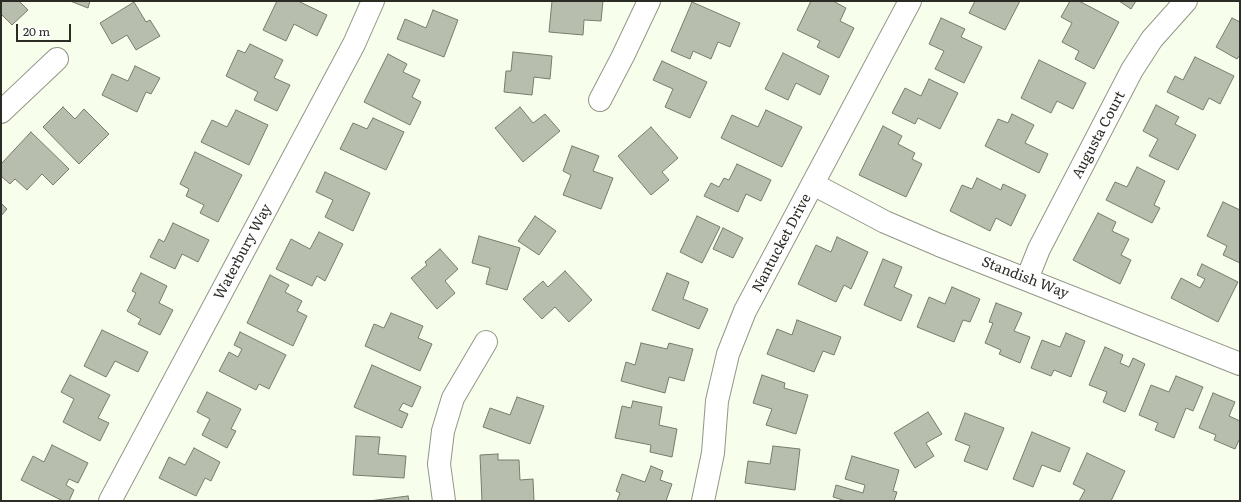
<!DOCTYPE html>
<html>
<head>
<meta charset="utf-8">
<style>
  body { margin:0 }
  #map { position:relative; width:1241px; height:502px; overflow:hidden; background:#f8feec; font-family:Literata,serif }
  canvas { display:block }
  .frame { position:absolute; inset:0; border:2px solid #2a2c25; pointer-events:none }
  .scale { position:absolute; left:16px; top:24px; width:55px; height:18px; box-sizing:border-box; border:2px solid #2a2c25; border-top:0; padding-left:5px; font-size:12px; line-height:14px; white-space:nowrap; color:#2a2c25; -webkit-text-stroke:3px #fff; paint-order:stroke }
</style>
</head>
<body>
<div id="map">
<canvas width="1241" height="502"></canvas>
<div class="frame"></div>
<div class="scale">20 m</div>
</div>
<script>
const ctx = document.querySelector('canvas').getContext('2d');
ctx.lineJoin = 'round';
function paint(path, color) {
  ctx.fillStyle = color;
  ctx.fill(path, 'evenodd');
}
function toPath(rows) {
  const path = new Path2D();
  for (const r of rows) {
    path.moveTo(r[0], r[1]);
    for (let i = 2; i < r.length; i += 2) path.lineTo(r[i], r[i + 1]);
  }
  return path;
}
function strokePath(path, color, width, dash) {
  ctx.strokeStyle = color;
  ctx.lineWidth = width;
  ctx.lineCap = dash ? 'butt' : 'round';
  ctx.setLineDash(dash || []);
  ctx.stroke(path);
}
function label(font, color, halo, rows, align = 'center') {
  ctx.font = font + ' Literata,serif';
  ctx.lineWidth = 3.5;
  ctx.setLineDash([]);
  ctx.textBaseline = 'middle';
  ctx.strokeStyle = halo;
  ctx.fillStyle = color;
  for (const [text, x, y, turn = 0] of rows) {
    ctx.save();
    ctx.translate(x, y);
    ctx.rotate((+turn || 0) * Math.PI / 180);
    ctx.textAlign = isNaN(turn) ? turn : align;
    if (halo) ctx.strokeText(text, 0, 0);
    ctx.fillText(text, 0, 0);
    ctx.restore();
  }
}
const building = toPath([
  [1,1,19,1,28,10,12,25,1,14,1,1],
  [70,1,90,1,88,8,70,1],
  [277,1,298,1,327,15,317,36,294,24,286,41,263,30,277,1],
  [552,1,603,1,601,21,584,20,583,35,549,32,552,1],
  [811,1,833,1,846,8,840,21,854,28,839,58,817,47,820,41,797,30,811,1],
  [975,1,1020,1,1005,30,969,13,975,1],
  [1070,1,1079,1,1119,22,1094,69,1075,59,1079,51,1062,42,1072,23,1061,17,1070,1],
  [1119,1,1136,1,1131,9,1119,1],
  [134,2,146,22,150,20,160,36,136,50,127,35,112,44,100,23,134,2],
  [692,2,740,23,730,47,718,42,711,59,693,51,690,59,671,51,692,2],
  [433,10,458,20,444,57,397,39,405,19,426,28,433,10],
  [941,18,965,29,961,37,982,47,964,83,935,69,944,51,929,44,941,18],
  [1232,18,1240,22,1240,55,1237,59,1216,47,1232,18],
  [250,44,283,60,274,78,290,85,277,111,254,100,258,92,226,76,238,50,245,53,250,44],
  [513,52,552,56,550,79,534,77,532,95,504,92,506,71,511,71,513,52],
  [783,53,829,76,820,95,796,83,788,100,765,89,783,53],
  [388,54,407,64,403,72,420,80,412,97,421,102,410,125,364,102,388,54],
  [1195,57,1234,76,1220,104,1209,98,1203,110,1167,92,1175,76,1183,80,1195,57],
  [1039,60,1086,83,1073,109,1057,101,1051,113,1021,98,1039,60],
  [662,61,707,82,690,118,665,107,673,89,653,80,662,61],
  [135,66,160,78,151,94,146,92,137,112,102,95,112,74,128,81,135,66],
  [929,79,958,93,940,129,918,118,915,124,892,113,905,88,921,96,929,79],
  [1156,105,1179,117,1175,124,1196,135,1178,170,1149,156,1158,139,1143,131,1156,105],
  [63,107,75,119,84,109,109,134,79,164,43,127,63,107],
  [520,107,533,123,545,114,560,131,523,162,495,128,520,107],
  [236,110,268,125,249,165,201,142,212,120,227,127,236,110],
  [766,110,802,127,782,167,721,138,732,115,758,127,766,110],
  [1012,114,1034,125,1025,143,1048,154,1039,173,985,146,998,119,1008,123,1012,114],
  [373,118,404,132,386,170,340,149,353,123,367,129,373,118],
  [883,126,902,136,898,144,915,153,912,159,922,164,906,197,859,175,883,126],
  [651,127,678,158,662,172,669,180,651,195,618,156,651,127],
  [31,132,69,169,53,185,42,174,27,190,15,179,10,184,1,176,1,164,31,132],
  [572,146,599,156,593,171,613,178,601,209,563,195,571,175,563,171,572,146],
  [195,152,242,175,218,222,200,213,204,205,186,196,189,189,180,184,195,152],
  [737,164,771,180,761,201,746,194,738,212,704,196,711,183,719,187,724,178,729,180,737,164],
  [1137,167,1165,181,1154,205,1160,208,1152,223,1106,200,1115,182,1127,187,1137,167],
  [325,172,370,193,353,231,325,217,333,200,316,192,325,172],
  [977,178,1001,190,1003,184,1026,195,1011,226,996,218,990,231,950,211,962,185,972,189,977,178],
  [1223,202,1240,210,1240,263,1223,255,1227,246,1207,236,1223,202],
  [1,203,7,209,1,216,1,203],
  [1098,213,1116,222,1112,231,1129,239,1121,255,1131,260,1120,284,1073,260,1098,213],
  [535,216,556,231,539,255,518,241,535,216],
  [697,216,720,227,702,263,680,252,697,216],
  [173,223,209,240,198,262,182,254,175,269,150,257,159,239,164,242,173,223],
  [723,228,743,238,733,258,713,249,723,228],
  [319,232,343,244,325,281,317,276,312,286,276,269,291,239,310,249,319,232],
  [479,236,520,248,507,290,486,284,490,268,472,263,479,236],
  [837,237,868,252,851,289,844,285,836,302,798,284,816,245,831,252,837,237],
  [440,249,458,269,445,281,455,293,437,309,411,278,427,265,425,262,440,249],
  [883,259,902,267,894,287,912,295,901,321,864,305,883,259],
  [1202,264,1238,282,1218,322,1171,298,1181,278,1200,288,1205,279,1197,275,1202,264],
  [565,271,592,300,569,322,555,307,542,319,523,299,543,281,548,287,565,271],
  [141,273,167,286,159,303,173,310,160,335,138,324,141,319,127,311,136,293,132,291,141,273],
  [667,273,689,282,683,299,708,309,699,329,652,310,667,273],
  [270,275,289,285,285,292,302,301,297,311,307,316,293,346,247,323,270,275],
  [952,287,980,299,970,322,963,320,954,342,917,327,929,297,945,304,952,287],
  [996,303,1022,313,1014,331,1030,337,1020,363,999,354,1001,350,985,343,993,323,989,322,996,303],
  [391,313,423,326,418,338,432,344,420,371,365,346,374,324,384,328,391,313],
  [797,320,841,337,834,355,823,351,814,372,767,354,777,329,792,335,797,320],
  [102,330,148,352,138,372,115,361,106,377,84,366,102,330],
  [240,332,286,355,269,389,259,384,256,390,219,371,229,352,238,357,242,349,234,345,240,332],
  [1066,333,1085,341,1071,377,1054,370,1051,376,1031,368,1042,340,1060,347,1066,333],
  [641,343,667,349,669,343,693,349,684,381,669,377,665,393,621,381,626,362,635,365,641,343],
  [1105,347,1123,355,1120,363,1129,367,1133,358,1145,364,1125,412,1103,402,1107,392,1089,385,1105,347],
  [372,365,421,387,412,407,403,403,399,410,408,414,402,428,354,407,372,365],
  [70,375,110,395,98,418,109,423,100,441,63,422,74,399,61,392,70,375],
  [762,375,785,383,784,388,808,395,796,434,766,425,772,409,753,403,762,375],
  [1176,376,1203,387,1193,411,1186,408,1174,438,1155,430,1158,423,1139,415,1151,385,1169,392,1176,376],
  [207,392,241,409,231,429,236,431,227,448,202,435,210,419,197,412,207,392],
  [1213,393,1235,402,1229,416,1240,421,1240,438,1235,449,1214,440,1216,435,1199,428,1213,393],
  [517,397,544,406,530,444,483,427,490,408,510,415,517,397],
  [633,401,662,407,659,425,677,429,672,457,650,452,651,445,615,438,622,406,631,408,633,401],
  [928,412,942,434,926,443,934,456,915,468,894,433,928,412],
  [965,413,1004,428,987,470,964,461,970,446,955,440,965,413],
  [1032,432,1070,448,1060,472,1042,465,1033,487,1013,479,1032,432],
  [356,436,380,437,378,454,406,456,404,478,353,475,356,436],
  [52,445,88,463,78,483,69,479,66,485,74,490,69,501,63,501,21,480,33,456,44,462,52,445],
  [773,446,800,449,795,490,745,483,748,461,770,464,773,446],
  [194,448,220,462,211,481,205,478,196,496,159,478,169,457,185,465,194,448],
  [1087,453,1125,471,1111,501,1079,501,1085,490,1073,484,1087,453],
  [498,454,498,460,519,460,520,480,533,479,534,501,482,501,480,455,498,454],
  [852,456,899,470,893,491,897,492,894,501,846,501,833,497,836,485,863,493,865,485,845,479,852,456],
  [651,466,663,471,660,480,672,484,666,501,617,501,620,493,616,491,622,474,645,482,651,466],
  [408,496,409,501,369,501,408,496]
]);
const minor = toPath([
  [600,100,623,56,649,1],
  [1,112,57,59],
  [813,184,885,222,939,245,1240,364],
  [1027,279,1039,249,1132,70,1152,39,1186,1],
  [110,501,354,44,373,1],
  [444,501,439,464,443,431,453,398,486,342],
  [703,501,713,453,717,401,728,354,745,311,910,1]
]);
const streetNames = [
  ["Augusta Court",1099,135,-62],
  ["Nantucket Drive",782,243,-62],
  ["Waterbury Way",243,252,-62],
  ["Standish Way",1025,278,21]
];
paint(building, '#b8beae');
strokePath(building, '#777c6d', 1);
strokePath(minor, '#919787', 24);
strokePath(minor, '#fff', 22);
label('14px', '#2a2c25', '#fff', streetNames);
</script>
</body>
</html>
